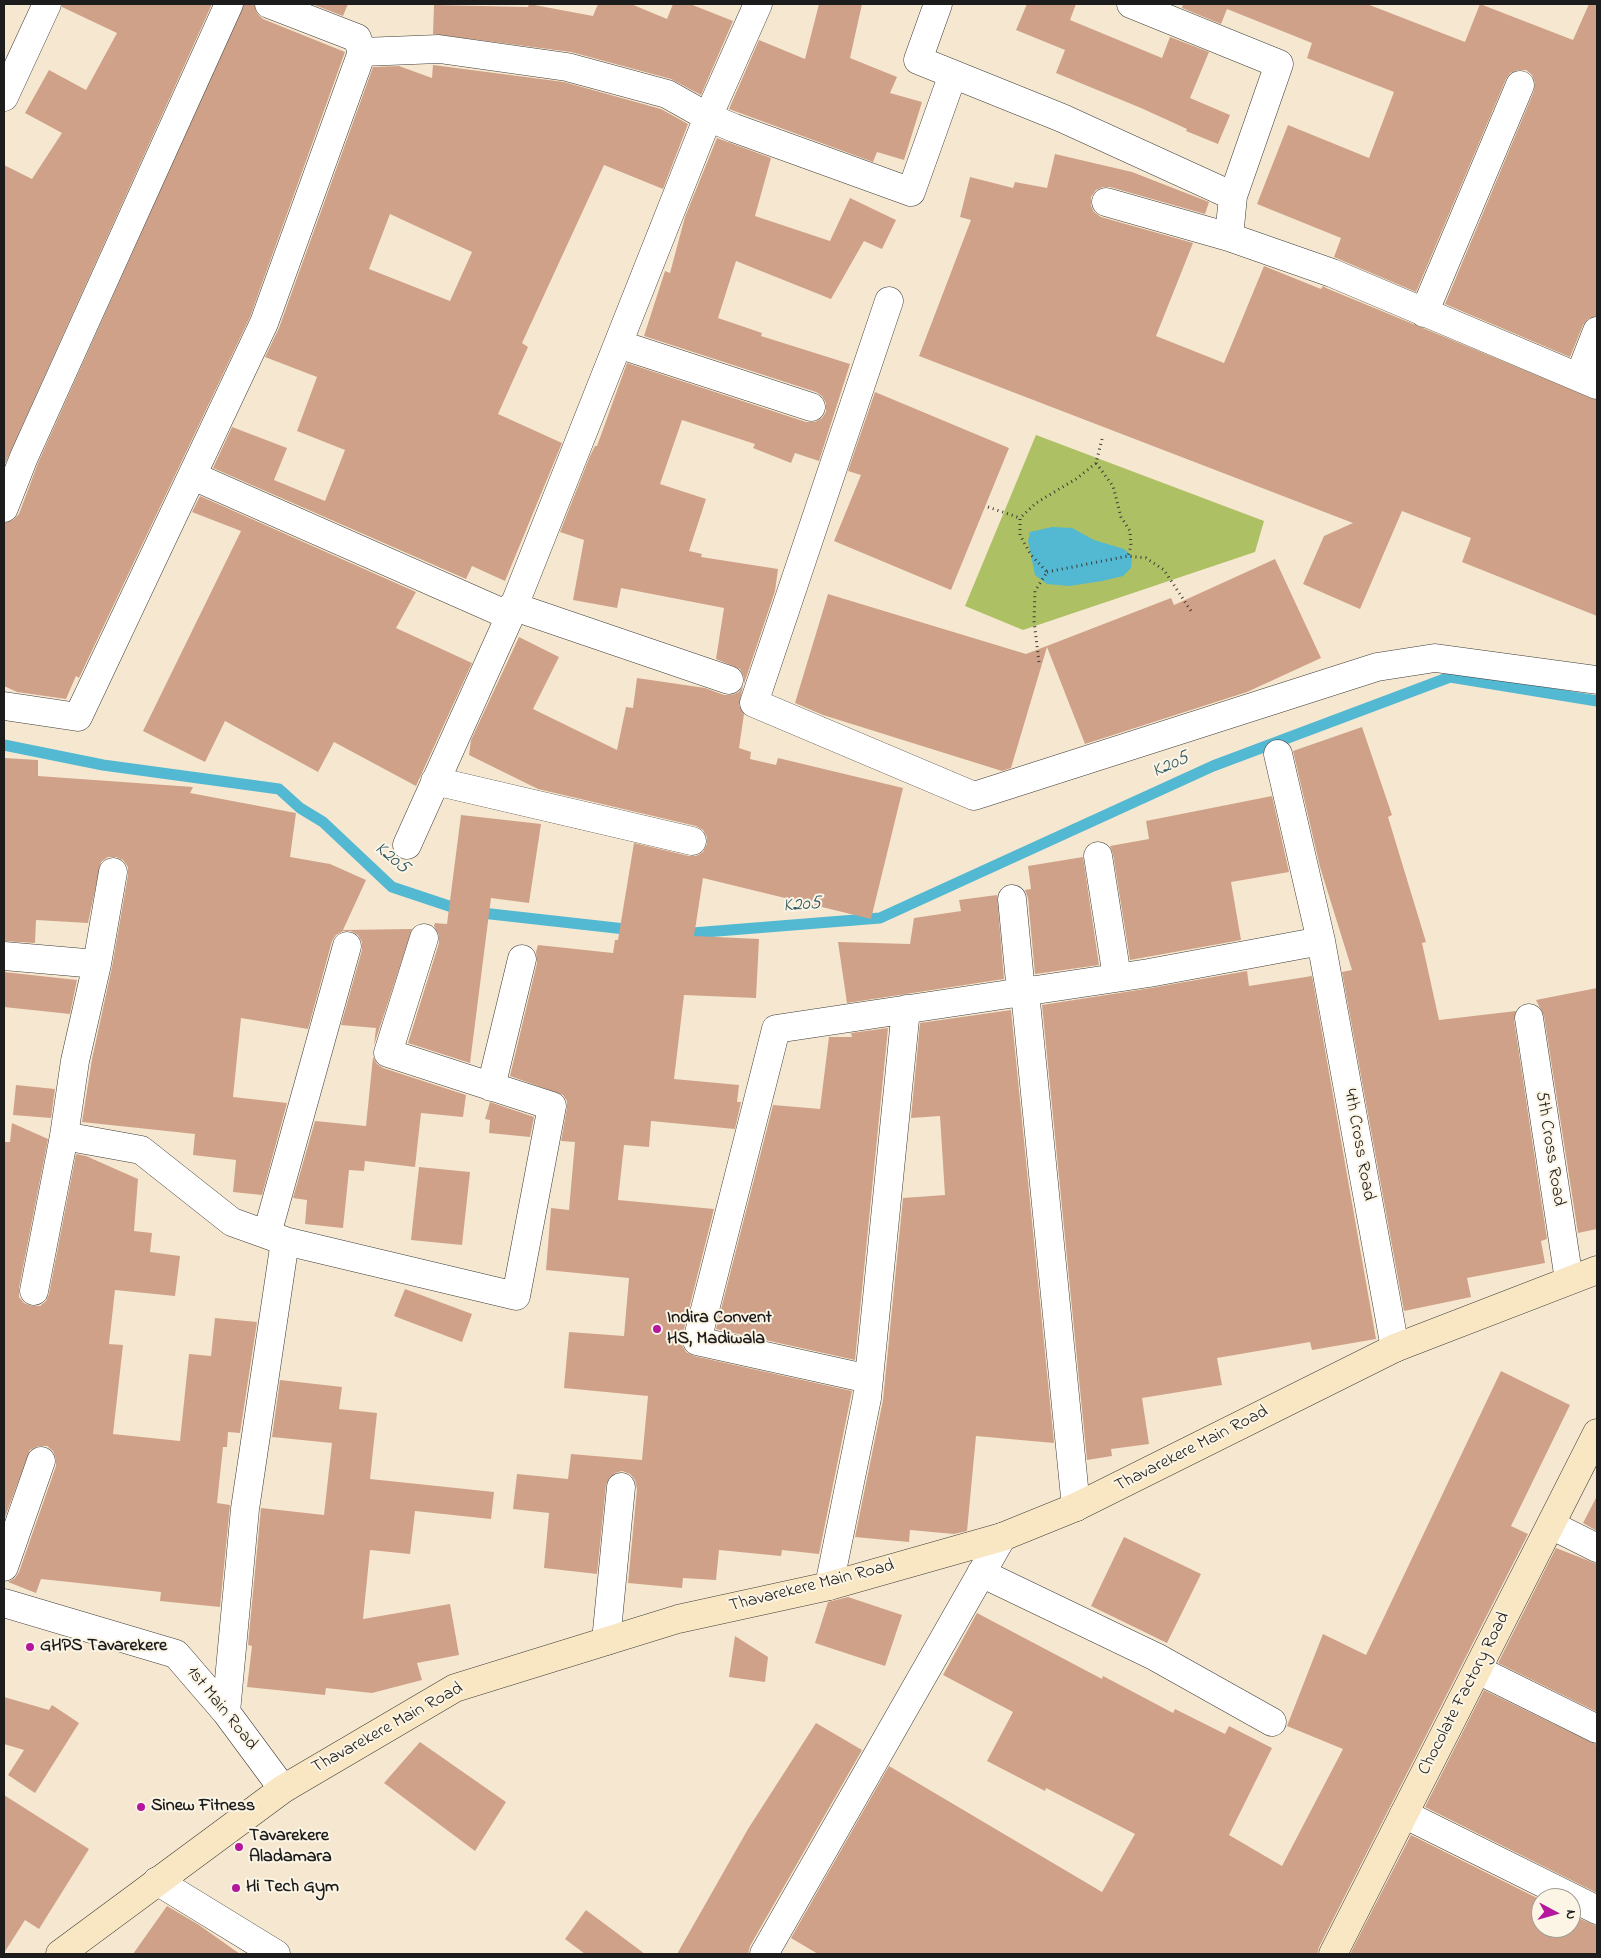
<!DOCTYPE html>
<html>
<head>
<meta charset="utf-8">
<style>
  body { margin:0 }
  #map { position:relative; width:1601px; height:1958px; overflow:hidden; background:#f6e8d0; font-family:"Indie Flower",sans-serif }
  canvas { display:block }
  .frame { position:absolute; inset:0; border:5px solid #1c1c1c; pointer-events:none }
  .north { position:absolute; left:1531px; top:1888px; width:50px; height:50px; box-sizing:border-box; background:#fcf5e5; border:1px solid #a29e95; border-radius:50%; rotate:96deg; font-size:14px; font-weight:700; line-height:20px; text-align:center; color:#1c1c1c }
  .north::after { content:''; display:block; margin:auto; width:18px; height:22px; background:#b5179e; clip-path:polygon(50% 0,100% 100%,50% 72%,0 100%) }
</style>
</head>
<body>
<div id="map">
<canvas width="1601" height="1958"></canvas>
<div class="frame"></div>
<div class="north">N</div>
</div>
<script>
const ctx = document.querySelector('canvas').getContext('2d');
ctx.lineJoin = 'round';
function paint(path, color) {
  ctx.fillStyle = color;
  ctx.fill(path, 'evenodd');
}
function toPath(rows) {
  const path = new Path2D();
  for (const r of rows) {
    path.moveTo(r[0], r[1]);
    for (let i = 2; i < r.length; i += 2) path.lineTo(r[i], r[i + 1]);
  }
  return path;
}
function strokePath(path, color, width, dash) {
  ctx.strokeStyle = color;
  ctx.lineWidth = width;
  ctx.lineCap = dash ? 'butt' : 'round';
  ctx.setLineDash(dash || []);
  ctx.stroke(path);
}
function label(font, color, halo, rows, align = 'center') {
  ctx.font = font + ' "Indie Flower",sans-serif';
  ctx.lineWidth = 4;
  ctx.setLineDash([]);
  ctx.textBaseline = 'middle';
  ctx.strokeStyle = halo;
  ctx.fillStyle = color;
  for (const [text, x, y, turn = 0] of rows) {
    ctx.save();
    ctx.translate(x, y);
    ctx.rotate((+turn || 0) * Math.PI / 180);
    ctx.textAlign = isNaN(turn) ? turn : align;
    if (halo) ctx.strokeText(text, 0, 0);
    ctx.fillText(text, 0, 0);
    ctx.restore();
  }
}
const green = toPath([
  [1036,435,1264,521,1255,552,1023,630,965,606]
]);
const water = toPath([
  [1052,527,1072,528,1094,540,1124,549,1132,556,1131,568,1123,576,1102,581,1069,586,1047,584,1035,575,1028,541,1030,532]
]);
const stream = toPath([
  [4,745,103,765,279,789,300,808,323,822,392,887,464,911,634,930],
  [680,934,880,918,1213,766,1450,677,1597,701]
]);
const building = toPath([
  [62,4,212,4,4,466,4,165,32,179,62,133,25,113,49,70,86,90,117,33,62,7],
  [244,4,254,4,257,13,263,19,345,52,250,317,79,678,76,676,66,699,17,692,4,686,4,523,13,520,19,514,38,463],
  [312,4,348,4,343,16],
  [529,4,593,16,598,4,631,4,667,19,673,4,690,4,733,21,701,95,671,79,571,52,433,34,434,5,528,7],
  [819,4,862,4,850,58,897,77,890,93,922,102,904,160,877,152,873,162,729,109,759,40,805,59],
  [1027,4,1076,4,1070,20,1162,58,1170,37,1209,52,1190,98,1230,115,1218,144,1186,131,1187,129,1141,108,1056,73,1065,50,1016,30],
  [1183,4,1367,4,1465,42,1480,4,1573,40,1589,4,1597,4,1597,316,1588,319,1583,325,1570,357,1445,304,1534,91,1535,83,1532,75,1526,70,1518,70,1510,73,1506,79,1416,292,1334,257,1341,238,1257,204,1288,125,1369,158,1394,92,1307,58,1312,43,1227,9,1221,24,1182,8],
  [433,65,564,82,661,109,688,124,663,189,604,165,522,343,528,347,498,414,562,443,505,581,472,566,466,579,213,468,232,427,287,448,274,480,325,501,345,450,297,431,317,377,265,357,279,328,373,67,399,66,432,78],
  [390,214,472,252,450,301,369,269],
  [717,138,771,158,755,216,830,241,850,198,896,220,882,249,864,241,831,299,736,261,718,318,762,333,761,336,850,364,819,461,795,453,791,463,753,448,755,444,682,420,660,484,706,499,689,551,702,554,701,557,778,569,775,591,744,684,744,677,740,669,716,659,724,608,621,588,617,608,573,600,584,540,560,532,590,456,595,446,597,446,627,363,806,422,815,422,822,418,826,412,826,403,822,396,816,392,644,336,665,271,670,273,685,217],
  [1055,154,1132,172,1209,202,1205,214,1110,187,1103,187,1096,190,1091,197,1091,206,1094,212,1101,217,1193,243,1156,336,1224,363,1264,266,1321,289,1323,286,1326,288,1597,400,1597,616,1462,562,1471,538,1402,511,1360,609,1303,584,1324,536,1353,523,919,356,971,220,960,217,970,177,1013,188,1015,182,1047,188],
  [875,392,1009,448,951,590,834,541,861,475,848,471],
  [200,496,416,592,396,628,472,663,416,786,334,742,318,772,225,721,205,762,143,731,241,531,192,512],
  [1275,559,1321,658,1247,692,1085,744,1047,647,1011,768,1002,771,823,715,795,703,828,594,1026,654,1171,598,1174,605],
  [519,637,559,657,533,709,617,750,626,707,633,708,637,678,705,688,724,695,732,695,739,692,743,686,739,705,744,714,739,748,751,752,750,759,776,765,778,758,903,788,871,919,703,878,694,936,759,939,756,998,684,995,674,1079,739,1085,737,1102,741,1102,735,1129,651,1121,649,1147,624,1145,618,1200,714,1209,682,1337,682,1345,686,1352,694,1356,852,1391,819,1554,782,1550,781,1556,719,1550,716,1580,683,1578,682,1588,628,1583,637,1489,635,1480,630,1474,622,1471,615,1473,609,1478,606,1485,597,1574,544,1568,549,1513,513,1509,517,1474,568,1479,571,1454,642,1460,648,1396,564,1388,569,1332,624,1336,629,1278,546,1270,551,1208,569,1210,575,1142,561,1141,567,1108,567,1101,563,1095,510,1076,537,963,536,952,538,945,613,953,615,940,618,940,634,843,689,856,696,856,703,852,707,844,707,837,703,830,696,826,538,789,469,755,471,740],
  [1362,727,1392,815,1388,817,1426,942,1422,943,1439,1020,1516,1011,1514,1020,1547,1239,1541,1241,1545,1263,1467,1278,1471,1297,1404,1311,1342,972,1352,970,1320,867,1293,751],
  [4,758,38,760,38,776,193,787,190,793,296,813,290,857,330,864,366,880,343,930,412,929,374,1045,376,1028,341,1025,362,950,362,942,358,935,351,931,343,931,336,935,332,941,308,1029,241,1018,233,1097,287,1103,262,1195,233,1192,236,1160,193,1155,195,1134,82,1122,92,1059,112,967,128,875,128,867,123,860,116,857,108,857,101,862,88,923,36,920,35,943,4,941],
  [1272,796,1289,872,1231,882,1241,940,1130,960,1113,854,1110,846,1149,839,1146,821],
  [461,815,541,824,529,903,491,898,470,1063,408,1043,439,943,439,935,434,926,435,923,447,924],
  [1083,857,1099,965,1035,974,1028,898,1025,890,1031,889,1028,866],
  [997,895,1004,979,847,1003,838,942,910,944,914,918,961,911,959,900],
  [1247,971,1249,986,1312,976,1376,1339,1312,1350,1310,1342,1217,1358,1222,1385,1142,1398,1149,1444,1111,1449,1112,1456,1087,1460,1042,1005,1151,988],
  [4,972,77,980,70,1014,4,1007],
  [1597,988,1597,1229,1578,1233,1544,1016,1536,1000],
  [1011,1010,1054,1443,976,1436,967,1531,954,1534,910,1530,909,1542,855,1537,883,1400,903,1198,945,1195,940,1116,911,1118,920,1023],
  [888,1028,855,1360,716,1329,773,1105,820,1109,829,1037,852,1037,851,1033],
  [373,1057,377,1064,383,1068,466,1095,463,1117,421,1113,415,1167,365,1161,364,1171,349,1170,343,1228,305,1224,307,1200,293,1198,315,1121,366,1126],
  [16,1085,55,1089,51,1118,13,1115],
  [490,1102,534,1117,530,1137,489,1133,490,1120,485,1119],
  [12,1123,48,1139,19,1288,19,1297,24,1303,32,1306,40,1306,46,1301,49,1294,76,1154,86,1156,138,1179,134,1231,152,1233,150,1252,180,1256,175,1296,115,1290,109,1344,123,1345,113,1434,180,1441,189,1354,211,1356,215,1318,257,1322,240,1433,228,1432,227,1447,223,1447,217,1503,230,1505,220,1607,160,1601,161,1592,125,1588,41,1579,36,1593,8,1582,15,1578,19,1572,56,1466,56,1459,53,1451,47,1446,38,1446,30,1450,4,1520,4,1142,10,1142],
  [419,1167,470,1172,462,1245,411,1240],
  [405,1289,472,1314,462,1342,394,1316],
  [1501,1371,1570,1405,1511,1526,1528,1534,1319,1947,1317,1954,818,1954,791,1938,889,1766,1102,1892,1135,1834,1046,1788,1045,1791,987,1761,1013,1712,943,1675,977,1613,1102,1679,1103,1676,1173,1713,1175,1709,1225,1734,1229,1726,1272,1748,1229,1835,1282,1866,1343,1749,1287,1726,1323,1634,1366,1655],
  [280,1380,342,1387,339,1409,377,1413,370,1479,494,1492,491,1519,415,1511,410,1554,370,1550,363,1619,450,1604,459,1655,417,1663,422,1680,372,1693,326,1688,325,1695,247,1687,252,1646,248,1645,261,1508,324,1515,332,1443,272,1437],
  [1597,1496,1597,1531,1583,1523],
  [1124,1537,1201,1574,1167,1643,1091,1606],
  [1556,1548,1597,1564,1597,1712,1498,1663],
  [848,1597,902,1615,885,1666,815,1643,828,1602],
  [735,1636,768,1657,765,1682,729,1677],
  [1484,1690,1597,1745,1597,1893,1425,1807],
  [4,1697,49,1710,52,1705,79,1723,35,1793,8,1775,24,1750,4,1744],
  [816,1723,862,1750,750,1946,748,1954,677,1954,748,1829],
  [420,1742,506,1802,475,1851,384,1783],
  [4,1795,89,1849,39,1929,25,1920,4,1953],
  [1411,1835,1541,1900,1541,1928,1571,1928,1571,1915,1597,1926,1597,1954,1350,1954],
  [167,1906,199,1925,240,1954,133,1954],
  [586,1910,645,1954,585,1954,565,1939]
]);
const path = toPath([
  [1102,439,1096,463,1113,486,1121,517,1130,531,1131,546,1128,556,1146,558,1164,570,1191,611],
  [988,507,1020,518],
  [1047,572,1128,556],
  [1039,662,1034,621,1035,591,1047,572,1031,555,1020,535,1020,518,1036,503,1076,479,1096,463]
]);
const street = toPath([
  [758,4,708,117,734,128,911,192,953,74],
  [938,4,918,60,1062,118,1233,196],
  [1131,4,1279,64,1233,196,1229,237],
  [362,52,439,49,567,67,667,94,708,117,510,616],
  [4,97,47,4],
  [1106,202,1229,237,1332,273,1597,385],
  [889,301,754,703,974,796,1377,667,1435,658,1597,680],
  [1424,313,1520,85],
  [618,344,811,407],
  [1579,377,1597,331],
  [193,476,510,616,407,845],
  [4,508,24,457,229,4],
  [512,606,729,680],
  [4,706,78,717,264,323,362,52,357,38,269,4],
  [1278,754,1321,941,1395,1348],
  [435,781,692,841],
  [1098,856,1117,977],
  [1012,899,1021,992],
  [4,956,97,964,75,1061,64,1136,34,1291],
  [97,964,113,872],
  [1025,992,1076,1507],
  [1529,1018,1569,1280],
  [491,1087,522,959],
  [64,1136,141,1150,232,1222,285,1241,516,1296,552,1106,388,1053,424,938],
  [267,1234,347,946],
  [869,1379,697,1341,776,1029,1149,973,1321,941],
  [1551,1525,1597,1548],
  [4,1567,41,1461],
  [981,1573,1156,1657,1272,1722],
  [829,1586,867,1398,906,1009],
  [4,1603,176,1654,226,1712,283,1789],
  [606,1641,621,1487],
  [1478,1670,1597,1729],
  [226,1712,245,1509,285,1241],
  [1404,1814,1597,1910],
  [157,1881,276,1954],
  [764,1954,1002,1537]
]);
const secondary = toPath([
  [60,1954,283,1789,455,1688,678,1619,829,1586,1002,1537,1076,1507,1395,1348,1597,1270],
  [1333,1954,1597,1433]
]);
const markers = [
  [657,1329,5,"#b5179e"],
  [30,1647,5,"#b5179e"],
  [141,1807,5,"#b5179e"],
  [239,1847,5,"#b5179e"],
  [236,1888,5,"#b5179e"]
];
const streetNames = [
  ["4th Cross Road",1358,1145,80],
  ["5th Cross Road",1549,1149,81],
  ["Thavarekere Main Road",1192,1450,-27],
  ["Thavarekere Main Road",812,1587,-14],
  ["Chocolate Factory Road",1465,1694,-63],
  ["1st Main Road",221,1709,51],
  ["Thavarekere Main Road",388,1729,-29]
];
const poiNames = [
  ["Indira Convent",667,1319],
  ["HS, Madiwala",667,1340],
  ["GHPS Tavarekere",40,1647],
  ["Sinew Fitness",151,1807],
  ["Tavarekere",249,1837],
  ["Aladamara",249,1858],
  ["Hi Tech Gym",246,1888]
];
const waterNames = [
  ["K205",1171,766,-25],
  ["K205",391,859,39],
  ["K205",802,906,-5]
];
paint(green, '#adc064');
paint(water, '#53b8d2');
strokePath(stream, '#53b8d2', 11);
paint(building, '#cfa189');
strokePath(street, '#3d3b37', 29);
strokePath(secondary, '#3d3b37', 29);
strokePath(path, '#3d3b37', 3, [1, 4]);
strokePath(street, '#fff', 28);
strokePath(secondary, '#f9e7c3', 28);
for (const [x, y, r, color] of markers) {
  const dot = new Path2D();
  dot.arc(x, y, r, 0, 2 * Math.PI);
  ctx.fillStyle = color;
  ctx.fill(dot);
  strokePath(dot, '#fcf5e5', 2);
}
label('18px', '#1c1c1c', '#fcf5e5', streetNames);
label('bold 18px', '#1c1c1c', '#fcf5e5', poiNames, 'left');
label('italic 19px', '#325a65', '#fcf5e5', waterNames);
</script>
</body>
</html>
